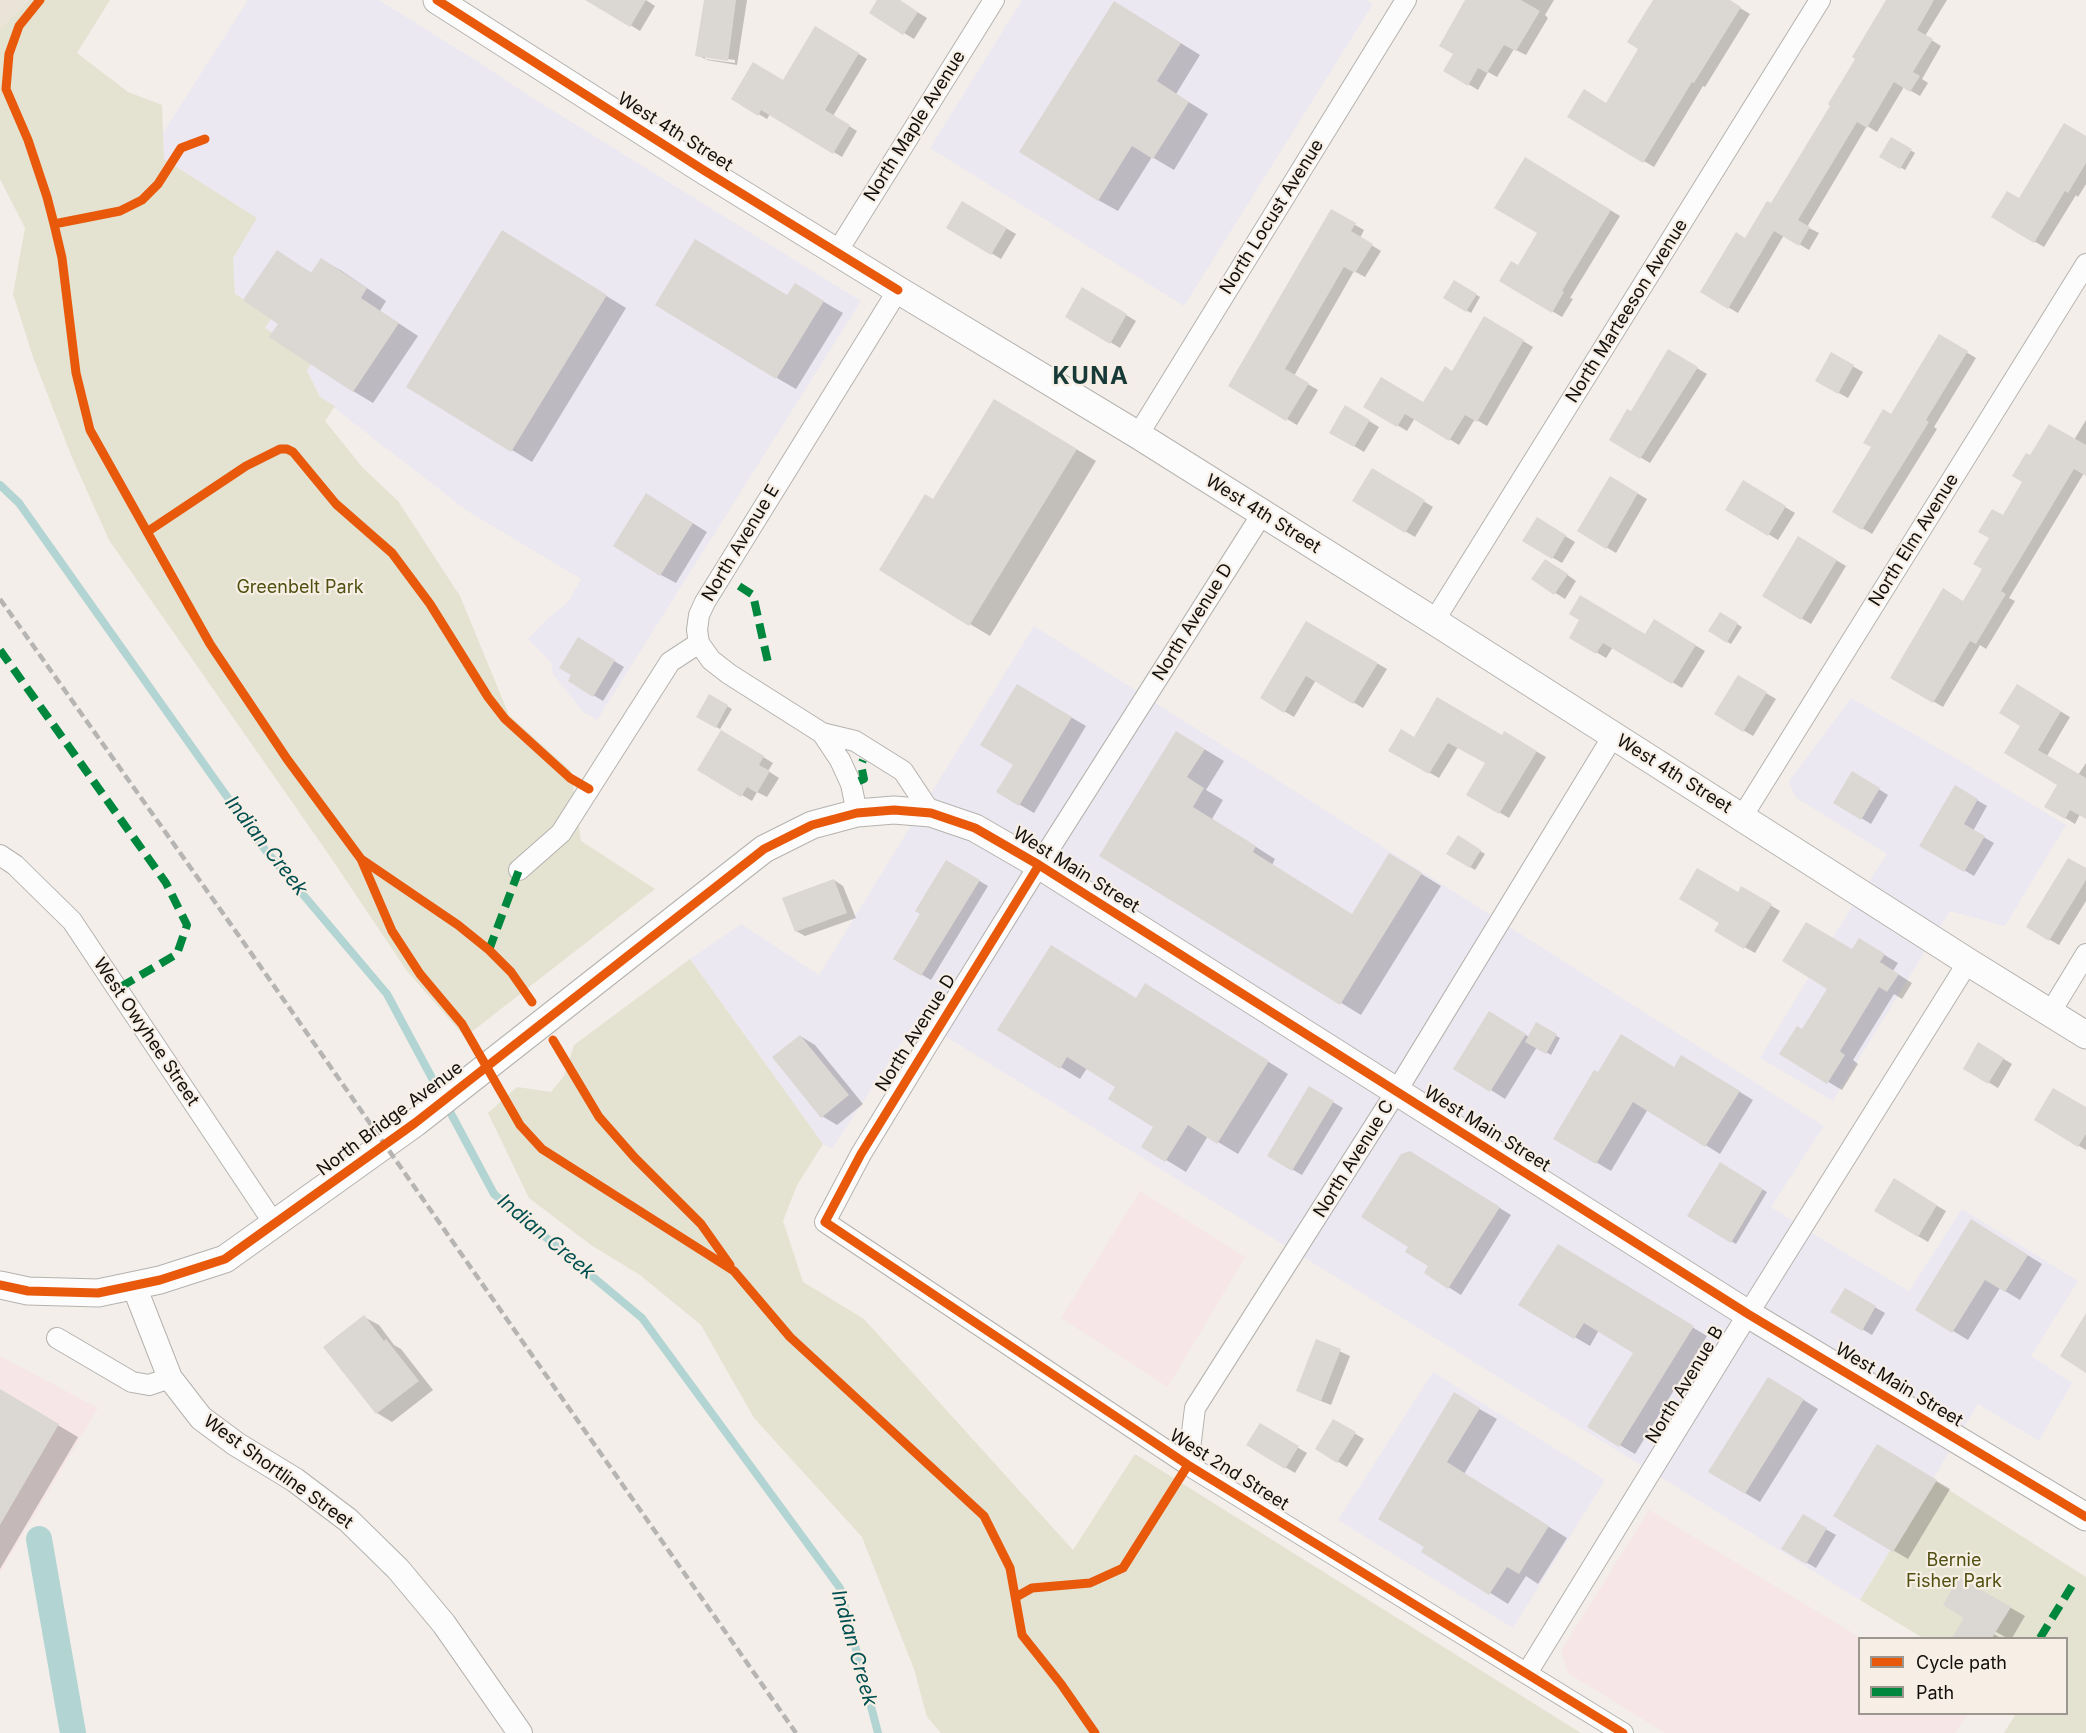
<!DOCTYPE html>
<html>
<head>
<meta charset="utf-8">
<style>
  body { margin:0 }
  #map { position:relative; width:2086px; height:1733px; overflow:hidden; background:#f3eee9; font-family:Inter,sans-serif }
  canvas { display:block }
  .legend { position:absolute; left:1858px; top:1637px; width:210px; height:78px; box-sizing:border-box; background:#f7efe5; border:2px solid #9b968e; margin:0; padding:8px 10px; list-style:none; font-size:18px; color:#12100c }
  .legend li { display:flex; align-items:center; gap:12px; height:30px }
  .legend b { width:30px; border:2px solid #9b968e }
</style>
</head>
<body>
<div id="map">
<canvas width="2086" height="1733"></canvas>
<ul class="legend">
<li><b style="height:8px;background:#e8590c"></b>Cycle path</li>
<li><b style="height:8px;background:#00873e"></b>Path</li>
</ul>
</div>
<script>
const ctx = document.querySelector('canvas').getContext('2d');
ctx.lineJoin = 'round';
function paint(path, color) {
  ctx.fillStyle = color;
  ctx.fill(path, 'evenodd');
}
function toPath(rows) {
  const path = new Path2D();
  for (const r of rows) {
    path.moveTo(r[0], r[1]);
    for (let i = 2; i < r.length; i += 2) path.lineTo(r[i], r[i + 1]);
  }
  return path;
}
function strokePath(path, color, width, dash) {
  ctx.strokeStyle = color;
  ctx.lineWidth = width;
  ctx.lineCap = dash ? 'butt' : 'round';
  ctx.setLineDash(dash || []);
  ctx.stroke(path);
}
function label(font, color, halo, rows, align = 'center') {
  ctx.font = font + ' Inter,sans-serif';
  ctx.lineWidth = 4.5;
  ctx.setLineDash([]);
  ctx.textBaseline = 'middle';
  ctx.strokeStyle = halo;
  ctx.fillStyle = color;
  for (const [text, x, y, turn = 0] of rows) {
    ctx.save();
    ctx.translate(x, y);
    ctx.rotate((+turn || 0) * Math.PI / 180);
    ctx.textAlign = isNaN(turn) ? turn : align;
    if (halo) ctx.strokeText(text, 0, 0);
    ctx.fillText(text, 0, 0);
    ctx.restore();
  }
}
const commercial = toPath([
  [248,0,379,0,480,63,531,97,861,301,597,720,583,712,553,674,551,662,528,639,546,620,568,602,581,579,466,510,320,397,307,370,314,359,265,328,271,317,235,294,233,258,257,218,164,159,163,133],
  [1022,0,1366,0,1373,4,1184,306,930,148],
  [1034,626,1824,1126,1771,1207,1835,1247,1909,1291,1962,1209,2078,1281,2031,1356,2072,1383,2039,1441,1978,1404,1860,1600,917,1019,832,1149,823,1144,690,959,741,924,819,975],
  [1851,698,1957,759,2066,825,2005,926,1950,911,1833,1101,1760,1058,1839,927,1887,854,1795,797,1789,781],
  [1433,1372,1605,1480,1513,1628,1338,1520]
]);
const industrial = toPath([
  [1140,1191,1245,1257,1168,1387,1061,1318],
  [0,1356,98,1408,0,1573],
  [1649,1510,1861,1638,1860,1714,1968,1714,1955,1733,1665,1733,1568,1673,1561,1651]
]);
const built = toPath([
  [0,0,29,0,0,29]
]);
const green = toPath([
  [29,0,110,0,77,53,128,92,162,105,164,159,257,218,233,258,235,294,272,317,265,328,314,359,307,371,320,397,335,406,325,421,363,468,398,501,460,596,509,715,571,771,581,841,655,889,465,1037,407,971,327,852,109,540,71,455,33,357,13,294,25,228,0,179,0,29],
  [690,959,823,1144,797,1185,783,1221,803,1282,864,1319,1073,1550,1135,1454,1581,1733,941,1733,927,1717,914,1669,862,1537,754,1418,701,1325,640,1275,591,1245,529,1198,488,1113,517,1087,551,1092,564,1076,574,1045],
  [1933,1480,2086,1577,2086,1733,2004,1733,2016,1714,2066,1714,2066,1638,1923,1638,1860,1600]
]);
const shadow = toPath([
  [590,0,646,0,655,6,640,31],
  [705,0,747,0,737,65,707,60,697,55],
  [705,56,735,60,735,63,705,59],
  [876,0,898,0,927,18,914,39,871,13,878,1],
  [1467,0,1554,0,1545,15,1548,18,1526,55,1514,49,1497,77,1488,72,1478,90,1445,70,1455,54],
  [1655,0,1727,0,1750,14,1705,87,1703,86,1654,167,1569,117,1612,108,1641,49],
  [1894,0,1947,0,1925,36,1941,46,1922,79,1928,83,1920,96,1904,87,1877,132,1867,126,1807,227,1819,233,1809,250,1784,235,1738,313,1702,292,1772,205],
  [1134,14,1200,55,1176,94,1208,114,1174,170,1152,157,1118,211,1098,200],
  [815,28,867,59,833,116,857,131,842,157,770,114,767,119,733,99,783,81],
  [2086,138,2086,184,2078,197,2076,195,2044,247,1993,217,2020,200],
  [1892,139,1915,153,1905,170,1881,156],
  [1526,159,1620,216,1570,298,1573,299,1562,317,1501,281,1519,267,1539,233],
  [963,203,1016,234,1001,259,948,227],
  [1331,211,1364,230,1360,238,1381,251,1365,277,1354,271,1294,376,1318,390,1297,425,1230,385],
  [522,244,626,308,532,462,512,450],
  [277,252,313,274,322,260,342,271,386,301,380,311,418,336,373,403,353,391,280,323],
  [1455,282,1480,297,1471,313,1445,298],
  [795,285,843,313,796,389,777,378],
  [1083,289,1136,321,1120,348,1067,316],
  [1485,318,1533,347,1487,426,1475,419,1459,445,1415,418,1407,431,1365,406,1424,404,1452,373],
  [1940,336,1976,358,1934,427,1937,429,1872,534,1834,511],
  [1668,351,1707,374,1650,463,1611,440,1631,413],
  [1831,354,1863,372,1848,398,1817,381],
  [1346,407,1379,427,1364,452,1331,432],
  [1015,412,1096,461,990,636,970,624,934,501],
  [2086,420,2086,474,2084,473,2009,598,2015,601,1986,649,1980,645,1943,707,1892,677,1964,603,1984,568,2003,517,2024,482,2031,457,2074,440],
  [1373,470,1433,507,1415,537,1354,501],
  [1611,478,1647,499,1616,553,1579,531],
  [1743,482,1795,513,1778,540,1727,509],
  [662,504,707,532,676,583,661,575],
  [1537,519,1575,542,1562,563,1524,541],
  [1799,538,1846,566,1811,624,1764,596],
  [1555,566,1576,581,1565,599,1533,579],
  [1721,614,1742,627,1731,644,1710,631],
  [1581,620,1645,636,1654,621,1705,651,1682,688,1613,647,1606,658,1571,637],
  [1307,623,1387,669,1363,708,1316,680,1294,717,1262,698],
  [578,639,624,667,603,701,570,681,573,675],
  [1739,677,1776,699,1753,736,1716,714],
  [1018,686,1086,726,1034,813,998,792,1015,764],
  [2018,686,2070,717,2047,756,2078,775,2086,763,2086,818,2080,814,2075,824,2046,806,2059,784,2022,725],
  [710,696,732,709,720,729,698,717],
  [722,732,773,763,768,771,779,778,767,797,757,792,752,801,699,769],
  [1505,733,1546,757,1509,818,1468,794,1487,763,1458,747,1439,778,1390,750,1415,739,1503,737],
  [1196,744,1224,761,1206,790,1223,800,1212,819,1275,859,1272,865,1352,915,1410,867,1441,886,1361,1015,1101,856],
  [1853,773,1888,795,1871,824,1835,802],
  [1955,787,1987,806,1973,831,1994,843,1974,876,1921,845],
  [1458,837,1485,854,1475,870,1448,853],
  [947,862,988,886,931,980,895,959,922,914],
  [2086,870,2086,901,2059,945,2028,927],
  [834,880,843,886,856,918,805,936,796,931],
  [1742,888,1780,911,1755,953,1716,931],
  [1873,948,1898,963,1893,971,1912,983,1902,999,1894,994,1853,1060,1858,1064,1842,1090,1781,1054,1803,1031,1852,951],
  [1165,997,1288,1074,1238,1154,1208,1136,1186,1172,1143,1146,1155,1127,1117,1087,1087,1068,1080,1079,999,1029],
  [1504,1021,1529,1037,1537,1024,1560,1038,1551,1055,1537,1047,1505,1099,1491,1090],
  [800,1036,815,1045,863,1104,837,1125,822,1116],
  [1979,1044,2012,1064,1998,1088,1965,1068],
  [1696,1065,1753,1100,1720,1154,1648,1109,1611,1171,1555,1138,1598,1074,1675,1068],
  [1309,1088,1343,1108,1302,1175,1269,1156],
  [2086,1109,2086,1150,2036,1120],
  [1422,1160,1511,1215,1461,1295,1426,1273,1430,1266,1410,1246],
  [1720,1164,1767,1192,1736,1244,1689,1216],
  [1894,1181,1946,1211,1928,1242,1876,1211],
  [1987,1230,2042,1264,2020,1300,2000,1288,1968,1340,1917,1309],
  [1558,1246,1707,1336,1635,1454,1589,1427,1635,1352,1599,1330,1590,1346,1520,1305],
  [1845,1290,1885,1313,1872,1335,1832,1311],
  [364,1317,379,1325,394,1345,401,1349,433,1390,392,1422,377,1413,325,1347],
  [1317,1341,1350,1356,1331,1405,1308,1396],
  [1783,1387,1818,1409,1760,1502,1745,1493],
  [0,1391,78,1437,0,1569],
  [1455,1395,1497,1419,1464,1474,1567,1538,1538,1584,1526,1576,1508,1604,1423,1551,1426,1546],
  [1334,1421,1364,1439,1347,1467,1317,1449],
  [1260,1425,1307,1453,1295,1473,1248,1445],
  [1877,1446,1950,1489,1908,1559,1835,1516],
  [1803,1516,1836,1535,1816,1568,1783,1549],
  [1960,1579,2025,1616,2012,1638,2007,1638,1989,1628,1988,1631,2001,1638,1954,1638,1966,1617]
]);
const stream = toPath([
  [0,485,19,503,262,846,387,994,494,1194,642,1318,840,1588,878,1733]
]);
const canal = toPath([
  [39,1539,73,1733]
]);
const building = toPath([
  [585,0,646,0,630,27],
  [704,0,736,0,728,61,695,56],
  [877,0,900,0,918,12,903,35,869,13],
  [1465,0,1521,0,1540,11,1516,51,1504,45,1487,73,1478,68,1468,86,1443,71,1453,54,1439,46],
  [1653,0,1730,0,1741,7,1694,83,1692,82,1643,163,1567,117,1584,89,1606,103,1638,49,1627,42],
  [1886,0,1934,0,1917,30,1933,39,1913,72,1920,76,1910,92,1894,82,1867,128,1857,122,1798,220,1810,227,1799,246,1774,231,1728,309,1700,292,1736,232,1745,238,1767,201,1771,203,1830,106,1828,104,1855,59,1852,57],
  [1114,1,1181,43,1157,81,1189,102,1153,159,1132,146,1098,201,1019,152],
  [815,26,859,53,825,110,850,125,833,154,761,110,758,116,731,99,753,62,783,80],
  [2064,123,2086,136,2086,163,2068,193,2065,191,2034,243,1991,217,2007,191,2019,198],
  [1891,137,1912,149,1900,169,1879,157],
  [1525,157,1611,210,1562,291,1564,292,1552,313,1499,281,1511,261,1518,265,1537,233,1494,208],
  [962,201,1007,228,991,255,946,228],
  [1331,209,1356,223,1351,231,1373,244,1355,273,1344,267,1285,369,1309,383,1286,421,1228,386],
  [502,230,607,295,511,452,406,387],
  [695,239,787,295,795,283,824,301,776,379,655,305],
  [277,250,311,273,321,258,367,288,361,298,399,323,353,392,269,337,278,324,243,300],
  [1454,280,1477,294,1466,312,1443,298],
  [1082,287,1127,314,1110,344,1065,317],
  [1484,316,1524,340,1477,422,1465,415,1449,441,1405,414,1397,427,1363,407,1381,377,1423,402,1445,366,1452,371],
  [1939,334,1968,351,1926,420,1929,422,1862,530,1832,512,1871,447,1863,443,1883,409,1891,414],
  [1668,349,1698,367,1640,459,1609,440,1627,409,1631,411],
  [1831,352,1854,365,1838,394,1815,381],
  [994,399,1077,449,969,626,879,570,925,494,933,499],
  [1345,405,1370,420,1354,447,1329,433],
  [2049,424,2086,445,2086,476,2074,469,2001,591,2006,594,1976,644,1970,641,1933,703,1890,678,1943,588,1963,601,1982,569,1973,564,1989,538,1978,532,1992,509,2003,515,2022,482,2012,476,2026,453,2030,455],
  [1372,468,1425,500,1405,533,1352,501],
  [1610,476,1638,493,1606,549,1577,531],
  [1743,480,1786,506,1768,536,1725,510],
  [646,493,693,523,660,576,613,546],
  [1537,517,1566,535,1552,559,1522,541],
  [1798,536,1837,560,1801,620,1762,596],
  [1545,559,1568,574,1554,595,1531,579],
  [1580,595,1645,634,1654,619,1696,645,1672,684,1603,643,1596,654,1569,638,1579,620,1569,614],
  [1720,612,1738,623,1727,643,1708,631],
  [1306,621,1378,663,1353,704,1306,676,1284,713,1260,698],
  [578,637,615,660,593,697,568,681,571,675,559,668],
  [1738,675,1767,692,1743,732,1714,714],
  [1017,684,1072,717,1019,806,996,792,1013,765,980,745],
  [2017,684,2061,711,2038,750,2086,778,2086,819,2070,810,2065,819,2044,807,2057,785,2004,753,2020,726,1999,713],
  [709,694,728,705,716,728,696,717],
  [1437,697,1502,735,1504,731,1537,751,1499,814,1466,795,1485,763,1448,743,1429,774,1388,751,1401,729,1414,737],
  [721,730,764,756,759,765,770,771,757,793,747,787,741,797,697,770],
  [1176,731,1205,749,1187,777,1204,788,1193,807,1256,846,1253,852,1352,914,1389,853,1422,873,1340,1005,1099,856],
  [1852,771,1880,788,1861,820,1833,803],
  [1955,785,1978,799,1964,824,1985,836,1964,872,1919,846],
  [1458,835,1481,850,1470,868,1446,854],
  [2068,858,2086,868,2086,880,2049,941,2026,927],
  [946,860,980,880,921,976,893,959,920,914,915,911],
  [1697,868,1738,892,1741,886,1772,904,1744,949,1714,931,1719,923,1679,899],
  [834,879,847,913,795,932,782,898],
  [1806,922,1852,949,1859,938,1885,954,1880,962,1899,974,1887,992,1879,987,1840,1051,1845,1055,1827,1084,1779,1054,1797,1026,1802,1029,1827,989,1782,961],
  [1051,945,1136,998,1145,983,1269,1061,1217,1144,1188,1125,1165,1162,1141,1147,1153,1127,1108,1099,1115,1087,1067,1057,1060,1069,997,1030],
  [1489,1011,1526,1034,1490,1092,1453,1069],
  [1536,1022,1557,1034,1546,1054,1525,1042],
  [1621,1034,1674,1067,1681,1055,1740,1091,1705,1147,1633,1102,1596,1164,1553,1139,1594,1070,1598,1072],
  [800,1035,849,1095,821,1118,772,1057],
  [1978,1042,2004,1058,1988,1084,1963,1069],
  [1309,1086,1334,1101,1292,1171,1267,1156],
  [2053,1088,2086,1107,2086,1134,2078,1147,2034,1120],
  [1410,1151,1500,1207,1448,1289,1424,1273,1428,1266,1405,1252,1408,1247,1361,1217,1401,1154],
  [1720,1162,1763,1189,1731,1243,1687,1216],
  [1894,1178,1937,1205,1918,1237,1874,1211],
  [1971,1219,2028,1255,2005,1292,1985,1280,1952,1333,1915,1310],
  [1558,1244,1694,1326,1619,1447,1587,1427,1633,1353,1584,1323,1574,1339,1518,1305],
  [1845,1288,1876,1306,1862,1331,1830,1312],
  [2086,1313,2086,1373,2060,1356],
  [364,1315,384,1341,386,1339,419,1381,376,1414,323,1347],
  [1316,1339,1341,1349,1321,1401,1296,1391],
  [1768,1377,1804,1399,1745,1494,1708,1472],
  [0,1389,59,1424,0,1525],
  [1454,1392,1480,1408,1447,1462,1549,1526,1519,1574,1507,1567,1489,1595,1421,1552,1424,1547,1378,1519],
  [1333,1419,1356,1432,1337,1463,1315,1449],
  [1260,1423,1299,1446,1285,1469,1246,1445],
  [1877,1444,1937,1480,1893,1552,1833,1516],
  [1803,1514,1827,1528,1806,1564,1781,1549],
  [1959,1577,2011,1607,1992,1638,1952,1638,1964,1618,1943,1605]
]);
const minor = toPath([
  [837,252,994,0],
  [1138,435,1406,0],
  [1262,514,1039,865,928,1044,861,1154,825,1222,1188,1465,1623,1733],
  [1434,621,1820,0],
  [822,733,729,674,711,660,699,643,697,630,699,615,705,602,898,290],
  [857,813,851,784,840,760,822,733,855,741,903,771,931,813],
  [1742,817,2086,264],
  [0,855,15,865,72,921,275,1225],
  [519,870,561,833,670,662,699,643],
  [2050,1013,2086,954],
  [57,1338,132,1382,149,1385,170,1378],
  [1188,1465,1195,1408,1396,1092,1613,736],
  [1527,1673,1748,1314,1968,962]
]);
const tertiary = toPath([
  [134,1286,170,1378,201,1418,236,1444,295,1480,348,1520,398,1569,444,1624,520,1733]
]);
const secondary = toPath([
  [437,0,705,171,898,290,1138,435,1434,621,1968,962,2086,1035],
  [0,1285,28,1291,98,1293,160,1280,225,1259,415,1123,764,849,812,825,857,813,894,810,931,813,975,828,1039,865,1748,1314,2086,1517]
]);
const rail = toPath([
  [0,599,244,943,796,1733]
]);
const quiet = toPath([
  [739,586,753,595,769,667],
  [0,650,166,883,187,925,177,954,117,989],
  [859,781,864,779,861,765,863,760],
  [489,950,519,870],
  [2040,1638,2073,1584]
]);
const cycleway = toPath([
  [40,0,19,26,9,54,6,89,28,140,47,197,54,224,62,258,76,373,90,430,210,644,287,759,361,859,392,931,420,974,462,1024,520,1125,542,1149,734,1271,790,1337,984,1516,1010,1568,1022,1635,1061,1684,1095,1733],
  [437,0,705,171,898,290],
  [54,224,120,211,142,200,158,184,181,148,205,139],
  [147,532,246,466,280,449,287,449,293,452,336,504,392,553,430,604,488,697,505,719,570,778,589,789],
  [361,859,458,925,489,950,511,972,532,1002],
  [1039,865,861,1154,825,1222,1188,1465,1623,1733],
  [553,1040,599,1117,635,1158,701,1224,730,1265],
  [0,1285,28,1291,98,1293,160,1280,225,1259,415,1123,764,849,812,825,857,813,894,810,931,813,975,828,1039,865,1748,1314,2086,1517],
  [1016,1597,1032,1588,1090,1583,1123,1568,1188,1465]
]);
const streetNames = [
  ["North Maple Avenue",915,126,-58],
  ["West 4th Street",675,132,32],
  ["North Locust Avenue",1272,217,-58],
  ["North Marteeson Avenue",1627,311,-58],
  ["West 4th Street",1263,514,32],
  ["North Elm Avenue",1914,540,-58],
  ["North Avenue E",741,543,-59],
  ["North Avenue D",1193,622,-58],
  ["West 4th Street",1674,774,32],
  ["West Main Street",1076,870,32],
  ["West Owyhee Street",146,1032,56],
  ["North Avenue D",916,1033,-58],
  ["North Bridge Avenue",390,1119,-37],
  ["West Main Street",1487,1129,32],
  ["North Avenue C",1354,1159,-58],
  ["North Avenue B",1685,1385,-59],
  ["West Main Street",1899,1385,31],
  ["West 2nd Street",1229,1470,32],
  ["West Shortline Street",278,1472,36]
];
const parkNames = [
  ["Greenbelt Park",300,588],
  ["Bernie",1954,1561],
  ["Fisher Park",1954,1582]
];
const waterNames = [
  ["Indian Creek",266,846,52],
  ["Indian Creek",546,1237,40],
  ["Indian Creek",854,1648,74]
];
const districtNames = [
  ["KUNA",1091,377]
];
paint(commercial, '#ece8f2');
paint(industrial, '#f6e6e8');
paint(built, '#ece3d8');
paint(green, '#e4e2d0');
paint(shadow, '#0003');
strokePath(stream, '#b2d5d3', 8);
strokePath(canal, '#b2d5d3', 26);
paint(building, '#dbd7d3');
strokePath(minor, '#b5b2ae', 22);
strokePath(tertiary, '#b5b2ae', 26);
strokePath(secondary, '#b5b2ae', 29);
strokePath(minor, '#fdfcfc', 20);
strokePath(tertiary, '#fdfcfc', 24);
strokePath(secondary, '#fdfcfc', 27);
strokePath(rail, '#b6b5b3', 4.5, [9, 4.5]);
strokePath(quiet, '#00873e', 8, [15, 8]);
strokePath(cycleway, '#e8590c', 9);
label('18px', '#12100c', '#f7efe5', streetNames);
label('18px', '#505111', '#f7efe5', parkNames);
label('italic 20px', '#004f50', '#f7efe5', waterNames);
ctx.letterSpacing = '1.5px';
label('bold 24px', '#173a39', '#f7efe5', districtNames);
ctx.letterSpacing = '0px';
</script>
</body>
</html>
